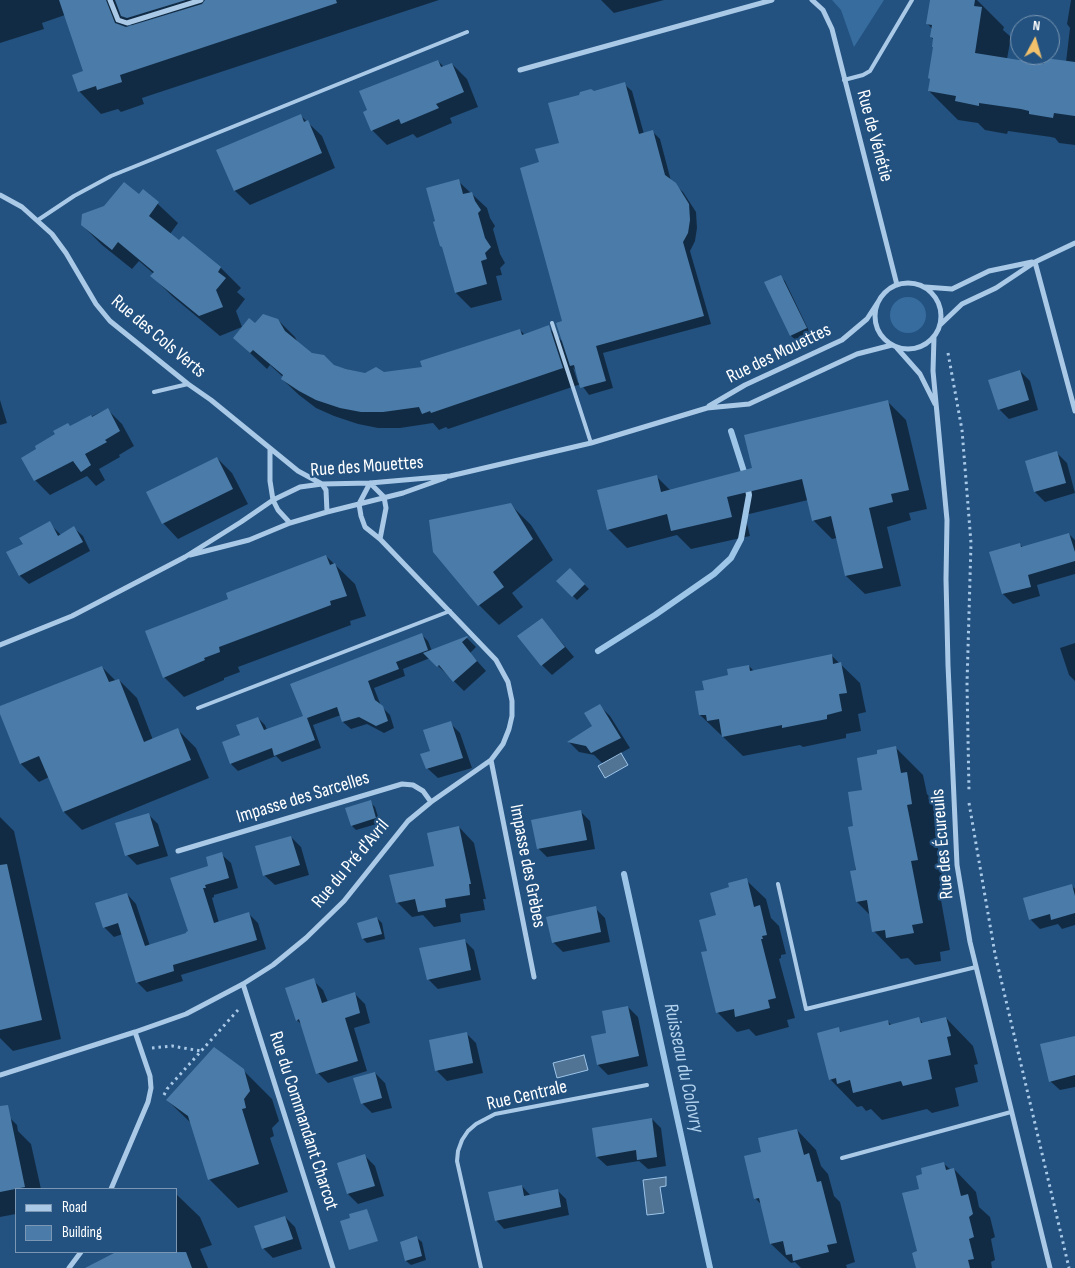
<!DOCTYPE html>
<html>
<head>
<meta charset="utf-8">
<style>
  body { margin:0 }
  #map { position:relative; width:1075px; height:1268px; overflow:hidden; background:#235280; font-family:"Sofia Sans Condensed",sans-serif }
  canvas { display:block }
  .legend { position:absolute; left:15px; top:1188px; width:162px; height:65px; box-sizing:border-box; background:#235280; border:1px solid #7b97b3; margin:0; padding:6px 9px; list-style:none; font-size:15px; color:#fff }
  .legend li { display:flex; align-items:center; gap:10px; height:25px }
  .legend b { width:25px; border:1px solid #7b97b3 }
  .north { position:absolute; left:1010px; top:15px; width:50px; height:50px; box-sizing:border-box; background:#235280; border:1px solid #7b97b3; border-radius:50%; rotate:6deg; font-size:14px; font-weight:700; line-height:20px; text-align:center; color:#fff }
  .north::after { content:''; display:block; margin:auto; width:18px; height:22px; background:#f2c16b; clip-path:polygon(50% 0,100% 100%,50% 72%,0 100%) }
</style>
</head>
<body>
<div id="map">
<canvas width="1075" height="1268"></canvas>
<ul class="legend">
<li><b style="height:6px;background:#a9c9e7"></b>Road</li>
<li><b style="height:14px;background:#4b7ca9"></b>Building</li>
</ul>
<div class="north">N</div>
</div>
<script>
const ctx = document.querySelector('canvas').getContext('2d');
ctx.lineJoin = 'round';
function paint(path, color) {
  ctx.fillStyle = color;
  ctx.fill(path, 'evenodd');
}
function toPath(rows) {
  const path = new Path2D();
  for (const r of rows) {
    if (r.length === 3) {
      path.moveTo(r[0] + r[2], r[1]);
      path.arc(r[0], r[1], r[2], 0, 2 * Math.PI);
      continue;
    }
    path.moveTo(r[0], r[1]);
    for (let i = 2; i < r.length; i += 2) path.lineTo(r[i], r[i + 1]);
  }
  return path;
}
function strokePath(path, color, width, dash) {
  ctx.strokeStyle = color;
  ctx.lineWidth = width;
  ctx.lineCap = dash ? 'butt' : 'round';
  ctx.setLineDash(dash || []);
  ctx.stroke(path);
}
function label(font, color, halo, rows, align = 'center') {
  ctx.font = font + ' "Sofia Sans Condensed",sans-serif';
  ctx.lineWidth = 4.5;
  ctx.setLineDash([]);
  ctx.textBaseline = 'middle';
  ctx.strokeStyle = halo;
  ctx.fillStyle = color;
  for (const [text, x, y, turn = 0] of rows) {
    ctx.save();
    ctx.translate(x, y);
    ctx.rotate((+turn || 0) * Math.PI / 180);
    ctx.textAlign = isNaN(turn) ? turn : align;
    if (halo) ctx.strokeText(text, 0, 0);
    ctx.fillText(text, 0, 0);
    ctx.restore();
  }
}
const green = toPath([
  [832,0,884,0,854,47,841,10],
  [908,315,18]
]);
const water = toPath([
  [621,753,628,765,605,778,598,766,621,753],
  [584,1055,588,1070,557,1078,553,1063,584,1055],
  [666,1177,666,1186,660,1187,664,1213,647,1215,643,1180,666,1177]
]);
const shadow = toPath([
  [0,0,439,0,142,98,144,104,121,112,118,109,101,114,79,91,84,72,65,15,42,23,44,29,0,43],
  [126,20,133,27,130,28],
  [601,0,664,0,614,13],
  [932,0,977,0,1004,27,1003,30,1011,37,1007,59,1045,65,1066,62,1070,28,1067,24,1071,0,1075,0,1075,145,1059,143,1055,138,1051,137,1008,131,1007,134,985,130,978,123,958,120,929,91,934,40,931,37,932,29,928,24],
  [438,61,444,67,452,64,467,79,478,107,450,118,452,123,417,138,413,134,387,145,372,130],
  [624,84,632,91,644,134,653,132,660,139,671,181,683,192,696,212,697,228,695,241,690,251,711,324,603,353,613,388,589,395,581,384,448,429,446,427,439,430,433,423,400,428,378,428,358,424,334,416,316,408,299,395,282,379,283,377,270,365,267,369,234,338,256,325,278,320,295,337,298,343,311,354,334,366,366,374,383,374,424,368,520,330,525,335,548,327,563,342,563,322,540,163,560,143,593,92],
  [573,367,577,372,580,383,578,383],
  [300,115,322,136,335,168,250,205,235,191,218,150],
  [458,181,487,208,490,218,495,226,493,229,500,254,505,263,500,268,502,275,496,276,502,300,471,308,456,293],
  [144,191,178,223,170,234,179,242,183,238,221,268,241,288,237,292,245,299,236,311,242,327,220,336,172,296,152,276,154,274,139,261,132,269,102,245,82,225,139,196],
  [780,276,785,281,810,333,796,340,791,336,766,283],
  [1020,371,1030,381,1038,410,1009,419,999,409],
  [0,400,7,423,0,425],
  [888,402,906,420,927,509,909,513,911,520,887,527,901,586,865,594,846,576,837,538,832,539,813,520,808,500,745,515,750,536,691,549,677,535,627,548,608,529,657,477,671,491,753,469],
  [107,409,122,424,134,446,119,455,120,457,99,469,105,480,96,486,87,476,50,495,35,480,70,427],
  [1057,453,1067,463,1075,493,1045,502,1035,492],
  [217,458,232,473,248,504,178,539,163,523],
  [511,505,531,525,553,560,512,593,523,607,499,625,479,605],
  [49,523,61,535,74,528,83,536,90,551,29,584,20,576,8,553,24,544],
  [1069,534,1075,540,1075,574,1037,585,1040,596,1013,604,1003,594,991,552,1020,545,1023,547],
  [326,556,355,584,366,616,350,621,351,625,238,667,240,672,224,678,224,680,184,697,164,677,229,600],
  [570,570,589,589,577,600,558,581],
  [542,619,574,657,552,675,542,665],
  [421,634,428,641,432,651,466,637,476,647,470,653,486,671,464,691,430,658,403,669,405,676,374,688,381,706,390,715,394,728,384,733,367,724,351,729,343,722,341,715,313,725,321,748,282,762,276,756,238,771,231,764,242,736,258,718,265,725,267,730,305,716],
  [1075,643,1075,681,1069,675,1060,648],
  [831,655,860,683,866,712,858,714,861,731,846,734,846,738,803,747,800,745,743,756,700,715,705,691,749,666,754,671],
  [102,667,116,681,119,680,137,698,153,740,178,730,196,748,209,778,82,830,64,812,49,777,39,782,21,764,0,711,0,707],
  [600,706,610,716,630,748,602,763,594,755,579,752,569,742,594,727],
  [450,723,460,733,472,768,438,778,427,768,432,752],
  [895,747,923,775,927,794,934,802,940,831,935,832,945,888,939,889,950,950,940,952,941,961,915,965,908,958,901,959,874,931,871,916,857,902,854,827,864,791,879,755],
  [370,802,375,807,380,823,356,830,352,826],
  [581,812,590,821,595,849,547,857,538,848],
  [148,814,158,824,168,856,137,865,127,855],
  [0,817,14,831,61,1039,13,1051,0,1038],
  [459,827,474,843,486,899,483,899,485,910,460,914,461,922,434,927,423,915,412,917,397,902,435,867],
  [291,837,301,847,309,875,275,885,264,875],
  [221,854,231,863,238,888,214,895,214,897,212,898,219,923,249,914,258,923,266,949,181,975,183,981,147,992,137,982,123,934,114,937,104,927,127,894,136,904,150,946,190,932,172,879,210,867],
  [746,880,766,899,771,918,779,926,786,954,781,955,781,958,779,959,795,1018,787,1020,789,1027,756,1036,749,1029,737,1032,718,1013,703,953,708,951,717,916,731,888],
  [1071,885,1075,889,1075,925,1062,929,1058,924,1040,929,1030,919],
  [595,908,605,918,610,942,563,952,553,942],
  [377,918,382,923,385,939,367,943,363,939],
  [464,940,474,950,481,980,438,989,428,979],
  [313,980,323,990,328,1002,355,994,365,1004,370,1023,354,1028,367,1071,328,1083,318,1073,303,1026,297,1020],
  [628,1007,638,1017,648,1066,608,1075,598,1065,593,1036,608,1033],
  [946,1018,973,1046,978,1064,974,1065,978,1082,955,1088,959,1106,932,1113,927,1109,882,1120,871,1109,866,1111,862,1106,857,1107,830,1079,838,1029,842,1033,888,1022,892,1025,919,1019,924,1024],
  [466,1033,476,1043,483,1073,447,1081,437,1071],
  [1075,1039,1075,1087,1060,1090,1050,1081],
  [243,1070,272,1099,279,1121,272,1128,274,1136,270,1138,288,1192,238,1208,209,1179,192,1124,167,1100],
  [375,1073,385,1083,392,1108,372,1113,362,1103],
  [0,1108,17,1125,18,1131,31,1144,41,1189,16,1189,16,1214,0,1217],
  [652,1119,661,1128,666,1166,648,1169,639,1161,607,1166,597,1157],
  [797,1130,816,1150,821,1166,828,1174,834,1196,840,1202,855,1262,846,1265,847,1268,801,1268,795,1262,791,1263,771,1244,762,1205,755,1198,762,1153],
  [365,1156,375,1166,384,1196,358,1204,348,1194,339,1163],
  [943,1163,951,1170,954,1169,976,1192,979,1207,990,1217,995,1237,991,1239,995,1260,991,1262,992,1268,917,1268,921,1190],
  [522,1186,531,1196,557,1190,566,1199,569,1215,504,1229,496,1220],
  [176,1194,200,1217,212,1245,200,1249,208,1268,129,1268,123,1252,176,1252],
  [285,1217,295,1227,302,1249,273,1258,263,1248],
  [417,1238,422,1242,426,1260,411,1265,406,1261]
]);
const stream = toPath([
  [598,651,655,615,714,574,731,558,741,539,749,495,746,478,731,431],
  [624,874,710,1268]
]);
const building = toPath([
  [59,0,106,0,115,23,126,27,202,4,205,0,336,0,337,3,120,75,122,82,97,90,96,86,78,92,72,75,83,71],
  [115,0,186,0,127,18,121,16],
  [930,0,975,0,974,6,982,7,975,53,1044,64,1045,58,1075,62,1075,116,1054,113,1053,118,1029,114,1029,111,1021,109,979,103,979,106,955,101,956,96,928,91,930,79,928,78,933,47,932,47,933,38,930,37,932,25,926,24],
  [438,60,441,67,452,63,464,92,436,104,439,108,401,124,399,119,371,131,363,112,367,110,359,91],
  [625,82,639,134,653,130,665,175,676,183,689,204,690,220,688,233,683,242,704,316,596,346,606,381,580,388,574,365,570,366,556,323,562,321,520,168,539,162,535,149,559,143,548,103,579,95,580,92,591,89,594,91],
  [301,114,304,122,308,120,322,153,234,191,216,150],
  [459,179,463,194,472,192,475,201,481,210,478,213,485,238,491,247,485,253,487,259,481,261,487,284,455,293,442,247,440,246,433,222,435,221,426,188],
  [124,182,139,194,143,189,159,202,149,216,179,240,183,236,221,267,218,272,226,278,216,290,223,307,199,316,150,276,154,272,118,242,112,250,81,225,82,214,104,206],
  [781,275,807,328,790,336,764,282],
  [263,314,278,319,285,331,312,353,324,355,334,365,346,369,365,373,376,367,384,372,422,367,420,361,520,329,522,335,549,325,563,368,431,413,430,411,422,414,419,407,383,412,361,412,340,408,316,400,299,391,281,379,283,375,253,350,250,353,233,338,249,318,255,323],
  [1020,370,1029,400,998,410,988,380],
  [888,400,909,490,891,494,893,502,869,508,883,568,845,576,831,516,812,521,802,479,727,497,732,517,671,531,667,514,607,530,597,490,657,475,661,492,752,468,744,435],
  [108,408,120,431,105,440,107,442,85,454,91,465,81,472,73,461,34,481,21,458,36,449,35,446,55,434,53,431,68,423,70,426,91,415,92,417],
  [1057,451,1066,483,1034,492,1025,461],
  [217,457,233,489,162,524,146,492],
  [511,503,533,539,493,572,504,587,478,606,433,552,429,520],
  [50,521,58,536,74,526,83,542,19,576,6,552,23,544,19,538],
  [1069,533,1075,552,1075,561,1028,575,1031,587,1002,594,989,552,1020,543,1021,547],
  [326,555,330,565,335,563,347,596,330,601,331,605,219,647,220,652,204,658,205,660,163,678,145,631,228,599,226,593],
  [570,568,585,584,572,597,556,581],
  [542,618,565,647,541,666,517,636],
  [422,633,428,650,396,662,399,669,368,681,375,700,383,706,388,721,376,726,359,717,342,722,337,707,307,718,315,740,274,756,272,748,230,764,222,742,240,735,236,725,258,717,264,730,303,716,290,684],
  [467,636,468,637,462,642,477,661,453,682,439,665,437,667,423,653],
  [832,654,833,664,841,662,847,693,839,694,842,711,827,715,827,719,782,728,782,725,722,737,719,719,707,721,706,715,699,715,695,691,704,690,702,681,728,675,727,669,749,665,750,671],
  [102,666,109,682,119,679,144,742,178,728,191,760,63,812,39,756,20,764,0,714,0,706],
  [600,704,621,738,591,753,586,746,567,742,592,726,584,713],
  [451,721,463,758,426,769,420,754,430,751,423,730],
  [896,746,901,773,907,772,912,804,907,805,918,860,911,861,923,923,912,925,914,933,886,938,885,930,872,932,867,900,856,902,850,871,856,870,848,827,853,826,848,792,862,790,857,758,877,754,877,750],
  [371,800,376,818,351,826,345,808],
  [581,810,587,840,537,849,531,820],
  [149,813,159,846,125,856,115,823],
  [459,826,471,884,469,884,470,895,445,899,446,907,418,912,415,899,396,903,389,875,434,866,427,833],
  [291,836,300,865,263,876,255,846],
  [222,852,229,878,205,885,206,888,203,888,214,923,249,912,257,940,173,965,174,971,136,983,118,923,103,928,95,903,127,893,145,946,186,933,186,932,188,931,170,878,208,866,206,857],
  [7,864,42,1020,0,1030,0,865],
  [747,878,754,907,760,905,767,935,762,936,763,939,761,939,776,998,768,1000,770,1008,735,1017,734,1009,716,1013,701,952,707,951,699,920,716,915,710,893,729,887,728,883],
  [1072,884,1075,896,1075,913,1051,920,1050,914,1029,920,1023,898],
  [596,906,601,932,552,943,546,917],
  [377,917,382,934,362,939,357,923],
  [465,939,471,970,427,980,419,948],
  [314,978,322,1003,355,992,360,1013,345,1018,358,1061,316,1074,299,1019,296,1021,285,988],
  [628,1006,639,1056,597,1065,591,1036,606,1033,602,1011],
  [919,1017,921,1023,946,1017,951,1036,947,1037,951,1055,928,1060,932,1079,903,1086,901,1081,853,1093,850,1080,837,1084,836,1078,829,1080,817,1033,839,1027,840,1032,888,1020,889,1025],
  [467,1032,473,1063,435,1071,429,1040],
  [1075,1036,1075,1075,1049,1082,1040,1044],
  [214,1047,244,1069,250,1091,244,1099,246,1108,242,1109,259,1164,208,1180,188,1116,166,1100],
  [375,1072,382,1098,361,1104,353,1078],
  [8,1105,25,1187,0,1192,0,1106],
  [652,1118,657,1157,637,1160,636,1150,596,1157,592,1128],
  [797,1129,804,1155,809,1153,817,1182,821,1181,837,1243,827,1245,829,1252,793,1261,792,1254,786,1255,783,1241,770,1244,759,1198,754,1199,744,1156,761,1152,758,1138],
  [365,1154,375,1186,347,1194,337,1163],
  [944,1162,946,1170,954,1168,961,1196,968,1194,973,1214,969,1217,974,1237,969,1239,974,1259,968,1260,970,1268,916,1268,912,1253,917,1251,902,1193,919,1189,916,1176,922,1174,921,1168],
  [522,1185,524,1196,558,1189,561,1207,495,1221,488,1192],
  [367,1209,378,1241,349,1250,340,1221,350,1218,349,1214],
  [285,1216,293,1239,262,1249,254,1226],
  [417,1236,422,1256,405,1261,400,1242],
  [116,1252,186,1252,192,1268,85,1268]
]);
const path = toPath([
  [948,353,962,430,971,543,967,684,969,792],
  [969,803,995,954,1069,1268],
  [152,1048,172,1046,201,1051],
  [164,1095,167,1089,238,1010]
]);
const service = toPath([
  [844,80,863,75,870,71,912,0],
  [38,220,74,196,111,176,467,32],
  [552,323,591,443],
  [154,392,188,384],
  [198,708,450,611],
  [778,884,806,1009,976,967],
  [842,1158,1011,1112],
  [481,1268,457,1161,458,1151,462,1140,468,1131,476,1124,495,1114,647,1085]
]);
const minor = toPath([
  [110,0,118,20,127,23,201,0],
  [812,0,823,10,832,29,897,285],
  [520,70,772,0],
  [0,195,22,207,52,234,66,253,96,304,110,321,188,384,211,400,298,471,322,484,326,490,327,512],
  [1035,262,1075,411],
  [908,316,33],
  [925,287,952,289,989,271,1032,262],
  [940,325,962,304,996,288,1035,262,1075,243],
  [934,337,933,371,947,520,946,579,948,665,957,865,970,942,1050,1268],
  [897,348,920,374,935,404],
  [709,406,745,385,842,340,867,319,880,299],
  [270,449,270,481,273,500,278,510,290,523],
  [190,555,249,540,290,523,327,512,403,493,445,478],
  [0,645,72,616,185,557,241,522,273,500,300,487,322,484,370,483,450,476,591,443,707,408,749,404,857,354,892,345],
  [491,760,534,977],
  [178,851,402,784,413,785,423,791,431,802],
  [243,984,333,1268],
  [0,1075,135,1032],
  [111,1189,148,1102,151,1088,150,1076,135,1032,186,1014,243,984,273,965,306,938,344,901,408,821,431,802,491,760,503,744,509,729,512,716,512,701,508,682,496,660,380,539,365,527,361,516,359,504,370,483,384,497,386,508,380,539],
  [69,1268,81,1252]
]);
const streetNames = [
  ["Rue de Vénétie",874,136,75],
  ["Rue des Cols Verts",158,337,40],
  ["Rue des Mouettes",779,354,-26],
  ["Rue des Mouettes",367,467,-4],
  ["Impasse des Sarcelles",303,798,-17],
  ["Rue des Écureuils",943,844,-95],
  ["Rue du Pré d'Avril",351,864,-50],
  ["Impasse des Grèbes",527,866,79],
  ["Rue Centrale",527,1096,-13],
  ["Rue du Commandant Charcot",303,1121,72]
];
const waterNames = [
  ["Ruisseau du Colovry",683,1068,78]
];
paint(green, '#376c9e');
paint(water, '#517394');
strokePath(water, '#9dc5e8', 1);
paint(shadow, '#0007');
strokePath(stream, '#9dc5e8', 6);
paint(building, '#4b7ca9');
strokePath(path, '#a9c9e7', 3, [2.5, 4]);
strokePath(service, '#a9c9e7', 4);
strokePath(minor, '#a9c9e7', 5);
label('19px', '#fff', '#235280', streetNames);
label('italic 20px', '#b4d3ee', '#235280', waterNames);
</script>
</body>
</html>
